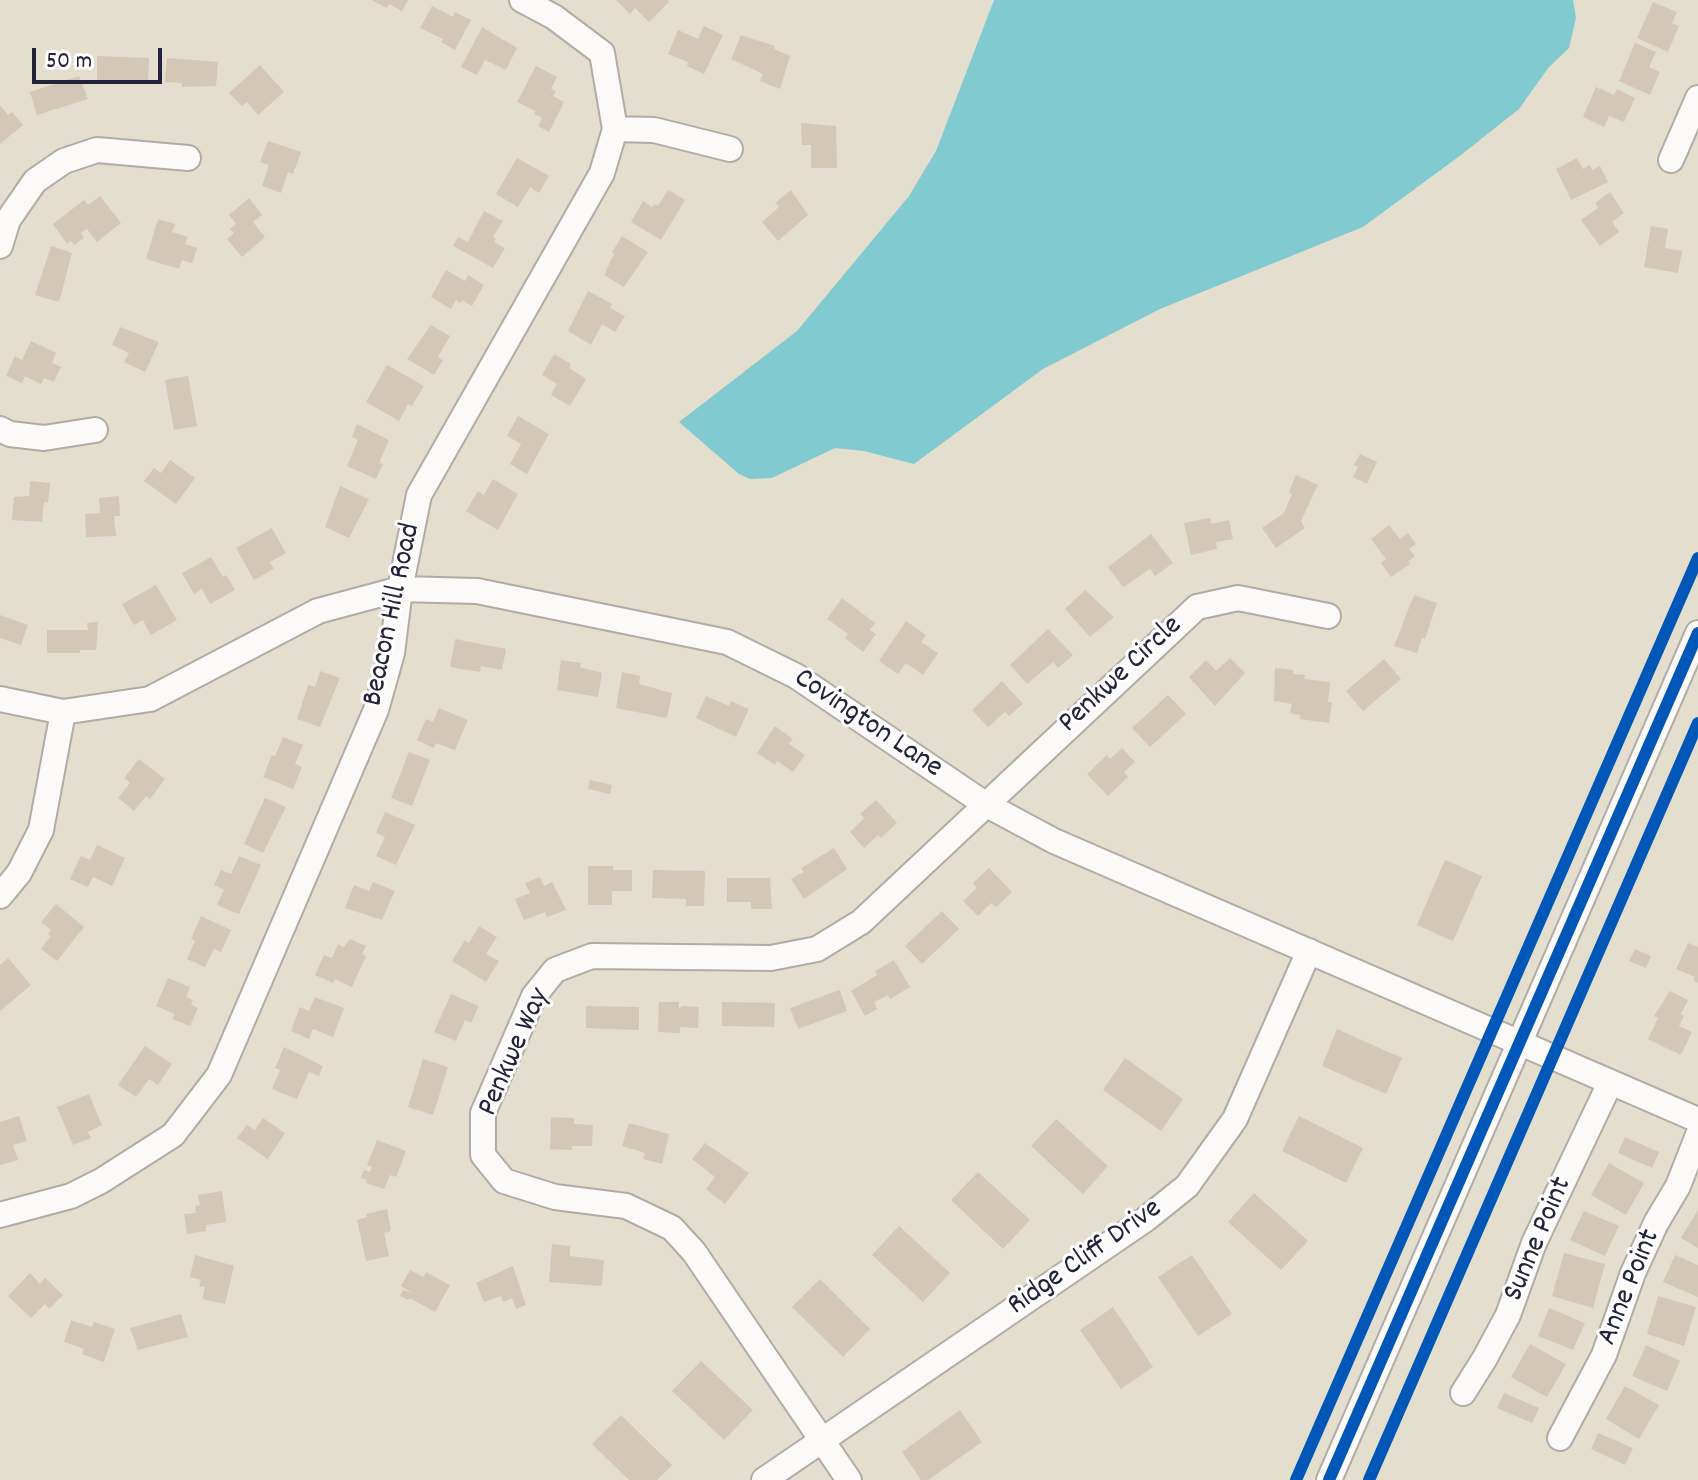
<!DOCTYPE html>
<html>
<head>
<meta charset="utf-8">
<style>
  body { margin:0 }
  #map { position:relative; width:1698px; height:1480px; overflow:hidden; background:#e4dece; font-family:Dekko,sans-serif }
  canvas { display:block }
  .scale { position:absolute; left:32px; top:48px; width:130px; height:36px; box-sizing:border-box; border:4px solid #22223b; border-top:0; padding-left:10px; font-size:24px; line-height:28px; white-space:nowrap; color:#22223b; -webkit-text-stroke:6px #fff; paint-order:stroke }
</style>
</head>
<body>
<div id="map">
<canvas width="1698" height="1480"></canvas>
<div class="scale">50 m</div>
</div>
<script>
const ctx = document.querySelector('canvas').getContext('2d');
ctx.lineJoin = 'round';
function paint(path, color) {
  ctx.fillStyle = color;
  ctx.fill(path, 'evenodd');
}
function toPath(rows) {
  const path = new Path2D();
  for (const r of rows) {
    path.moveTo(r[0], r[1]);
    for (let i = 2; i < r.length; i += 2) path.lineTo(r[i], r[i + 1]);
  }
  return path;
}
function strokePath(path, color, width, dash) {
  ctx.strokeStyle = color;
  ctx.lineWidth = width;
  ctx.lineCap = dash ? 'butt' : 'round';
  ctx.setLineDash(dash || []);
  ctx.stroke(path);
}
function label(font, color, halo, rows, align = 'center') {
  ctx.font = font + ' Dekko,sans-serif';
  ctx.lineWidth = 6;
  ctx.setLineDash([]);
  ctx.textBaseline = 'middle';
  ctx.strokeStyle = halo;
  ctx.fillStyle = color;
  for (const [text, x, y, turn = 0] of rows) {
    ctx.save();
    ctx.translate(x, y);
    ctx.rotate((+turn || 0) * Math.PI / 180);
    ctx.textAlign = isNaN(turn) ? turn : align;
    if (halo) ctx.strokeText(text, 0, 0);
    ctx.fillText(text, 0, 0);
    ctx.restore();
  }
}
const water = toPath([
  [994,0,1573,0,1576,18,1569,48,1549,67,1519,109,1461,155,1363,227,1160,309,1043,369,914,464,864,451,835,448,772,478,750,479,739,474,679,422,797,331,909,196,936,151]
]);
const building = toPath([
  [371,0,408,0,402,11,389,4,387,8],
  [616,0,668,0,669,2,649,22,635,8,630,14],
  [1653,2,1677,12,1672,23,1679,26,1668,52,1637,38],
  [432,6,453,17,455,12,471,20,455,50,441,42,443,39,420,28],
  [704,26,723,35,704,74,687,66,688,62,668,54,678,30,698,39],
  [482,27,517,48,506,70,485,60,477,75,461,67],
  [741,35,775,46,774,49,790,56,780,89,760,81,763,74,731,59],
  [1635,43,1656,52,1649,67,1660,72,1650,95,1619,81],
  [97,56,149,58,148,83,112,83,112,81,97,80],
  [167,58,218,62,216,86,182,87,182,83,165,82],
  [260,65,284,92,258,115,247,102,242,106,229,93],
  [536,66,557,77,551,89,556,91,553,96,564,102,549,132,538,126,542,118,534,114,536,111,517,102],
  [79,76,88,99,37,115,30,92],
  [1596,87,1614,95,1617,89,1635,98,1624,122,1609,116,1604,127,1583,117],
  [0,105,8,115,12,112,23,125,0,144],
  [801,123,836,126,837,168,811,168,811,145,802,145],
  [268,141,301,152,293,174,288,172,281,193,262,186,269,165,260,162],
  [517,158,549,176,539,193,530,187,518,207,496,194],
  [1577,158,1583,169,1590,165,1592,170,1600,166,1608,182,1571,200,1556,169],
  [668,190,685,200,661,240,631,222,643,201,652,207,654,204,658,206],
  [791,190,808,215,778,241,762,222,779,207,775,203],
  [1610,192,1624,213,1612,222,1619,232,1600,246,1581,220,1598,208,1595,203],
  [100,196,121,223,97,242,87,229,81,233,84,238,74,245,71,241,67,244,53,224,84,200,88,205],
  [249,198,262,215,253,222,265,237,242,257,227,239,234,233,230,229,236,224,229,215],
  [484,211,503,221,493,237,496,239,494,242,505,248,493,268,453,246,458,237,468,242],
  [158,219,175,224,172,232,188,237,185,244,197,248,192,263,182,260,179,269,146,259],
  [1651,226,1668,229,1665,248,1682,251,1678,273,1644,267],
  [622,236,648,252,624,287,604,275,614,254,612,252],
  [51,246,72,253,59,302,35,295],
  [446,270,465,281,468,275,484,285,472,306,462,300,460,303,456,300,451,309,431,297],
  [588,291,612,304,610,308,625,316,615,332,602,324,591,345,568,331],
  [431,325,450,336,438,357,443,360,434,375,407,359],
  [120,327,159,342,145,372,124,362,129,353,112,345],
  [31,341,56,353,52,363,61,367,54,382,44,378,41,384,25,376,22,383,6,376,15,356,22,360],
  [554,354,571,364,569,368,586,379,570,406,551,395,557,384,542,375],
  [387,365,424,386,412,406,408,404,399,421,366,402],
  [188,376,197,426,174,430,165,380],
  [518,416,549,434,527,474,510,464,521,444,507,436],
  [357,424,389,440,379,463,383,464,376,479,347,466,358,440,352,437],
  [1360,454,1377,462,1367,484,1353,477,1358,467,1354,465],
  [170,460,195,478,176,504,144,481,154,468,161,473],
  [1296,475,1318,485,1301,521,1305,528,1276,548,1262,528,1284,513,1292,494,1289,492],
  [493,479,518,494,498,530,466,511,478,491,484,495],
  [30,481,50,483,48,503,44,502,42,522,12,520,14,497,29,496],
  [340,486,369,499,349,538,325,527],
  [119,496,120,516,114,516,116,536,86,537,85,514,100,513,99,498],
  [1210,518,1211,524,1229,520,1233,539,1216,542,1217,549,1191,555,1184,523],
  [1389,525,1400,539,1408,533,1416,544,1409,549,1415,556,1408,561,1410,564,1391,577,1381,563,1386,559,1371,539],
  [272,528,286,553,270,562,274,569,254,580,236,548],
  [1151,534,1173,563,1155,576,1150,569,1123,587,1108,567],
  [211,557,223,577,226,575,235,590,210,604,202,589,194,594,182,573],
  [156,585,177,620,151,635,143,620,134,625,122,604],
  [1085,590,1114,617,1090,637,1065,609],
  [1414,595,1437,603,1425,639,1422,638,1417,653,1394,646],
  [842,598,875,623,870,630,876,634,863,652,845,638,848,634,827,619],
  [0,615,28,625,21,645,0,638],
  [906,621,926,635,921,642,938,653,923,675,906,663,898,674,879,661],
  [98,622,96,650,80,650,80,653,47,653,47,630,88,630,87,623],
  [1048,629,1073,655,1058,668,1053,662,1027,684,1010,665],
  [455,639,506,649,502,670,481,666,480,672,450,667],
  [1230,658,1245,673,1215,706,1189,677,1206,660,1216,671],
  [1384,659,1401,679,1363,711,1346,691],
  [561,660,581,663,580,667,602,673,598,697,557,690],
  [1275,668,1293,670,1293,674,1305,675,1304,679,1330,682,1328,702,1332,703,1329,723,1300,719,1300,715,1290,713,1292,704,1274,701],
  [320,671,340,678,320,727,297,719,308,685,315,687],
  [622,672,640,676,639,684,672,693,667,718,616,708],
  [1002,681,1023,704,1009,716,1005,712,988,727,972,710],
  [1168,695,1186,714,1150,747,1132,728],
  [706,696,729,706,731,701,749,709,736,737,696,718],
  [439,708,468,720,455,750,436,743,434,748,417,740,426,719,433,722],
  [775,726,793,739,789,744,805,755,793,772,777,761,775,765,757,753],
  [283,737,303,745,295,764,302,767,293,789,263,777,272,755,275,756],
  [1122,748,1135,762,1124,772,1128,777,1108,796,1087,774,1107,755,1110,759],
  [409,752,430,760,412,806,391,798],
  [139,759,165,779,150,799,146,796,134,811,118,798,130,783,124,778],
  [590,780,612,785,610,794,588,789],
  [265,798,286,807,263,853,244,844],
  [876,800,897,823,881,838,878,835,864,848,850,832,864,818,860,814],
  [385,812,415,825,396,865,376,856,385,837,376,833],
  [97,845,125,858,112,886,93,877,88,887,70,879,81,856,90,860],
  [834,848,847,869,804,899,791,879,804,872,801,868],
  [239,856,261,865,239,914,217,905,224,890,214,885,221,870,231,874],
  [1445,860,1482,876,1453,941,1417,925],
  [588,866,613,866,613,870,632,870,632,891,612,891,612,905,588,905],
  [989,868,1012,892,996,907,991,903,978,916,963,901,977,888,973,883],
  [653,870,705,871,704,906,686,906,686,899,652,898],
  [540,877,544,886,552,882,566,910,547,917,545,912,524,920,515,899,530,893,525,883],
  [727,878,770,878,772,909,751,909,751,902,727,902],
  [373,882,395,891,382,920,345,908,354,885,369,891],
  [56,904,84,927,57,961,41,949,51,936,48,934,51,930,41,922],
  [942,911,959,929,922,964,905,946],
  [201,916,231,930,221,952,214,949,205,967,187,959,195,941,191,939],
  [479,926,497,937,486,954,499,961,486,982,452,961,465,940,469,943],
  [350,939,366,946,362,954,366,956,352,987,335,979,333,983,315,975,324,955,332,958,338,944,344,947],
  [1688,943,1698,947,1698,983,1694,981,1695,977,1676,969],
  [1635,949,1651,956,1646,968,1629,961],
  [8,958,31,985,0,1011,0,965],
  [894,960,910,987,890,999,888,995,874,1002,877,1009,865,1016,851,991,877,975,875,971],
  [168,978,190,987,186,997,193,1000,191,1005,198,1008,190,1026,172,1019,175,1014,156,1006],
  [840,990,847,1011,798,1029,790,1008],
  [1670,991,1688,1000,1681,1014,1684,1016,1679,1026,1692,1032,1681,1055,1648,1039,1658,1018,1654,1016],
  [451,994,479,1006,471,1023,465,1020,456,1041,434,1032],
  [315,997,344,1008,333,1037,313,1029,309,1039,291,1031,300,1007,309,1011],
  [659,1002,679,1002,679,1009,682,1006,699,1007,698,1028,680,1027,680,1033,658,1032],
  [722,1002,775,1003,774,1027,722,1026],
  [586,1006,639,1007,639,1030,586,1028],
  [1337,1029,1402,1058,1386,1094,1322,1066],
  [145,1046,172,1064,158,1085,149,1079,136,1097,118,1085],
  [284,1047,323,1066,319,1076,309,1072,297,1099,272,1089,280,1070,275,1068],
  [1125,1058,1183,1099,1161,1131,1103,1090],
  [423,1059,448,1067,433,1115,408,1107],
  [89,1094,102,1125,88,1132,91,1138,73,1145,57,1107],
  [19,1116,27,1141,13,1145,18,1160,0,1165,0,1122],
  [1299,1116,1363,1148,1346,1183,1282,1151],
  [551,1117,574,1118,574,1124,593,1125,592,1146,572,1146,572,1150,550,1149],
  [263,1118,285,1133,268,1159,237,1138,247,1125,255,1130],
  [1056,1119,1108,1166,1083,1194,1031,1146],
  [629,1123,669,1134,662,1164,643,1159,645,1153,622,1146],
  [1625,1137,1659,1152,1652,1168,1618,1153],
  [377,1140,406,1151,396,1177,390,1175,384,1189,366,1183,367,1180,361,1178,364,1170,370,1172,372,1167,367,1165],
  [705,1143,749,1173,725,1204,706,1189,715,1177,692,1159],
  [1609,1163,1644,1183,1626,1215,1591,1195],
  [978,1172,1030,1220,1003,1249,951,1200],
  [222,1191,226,1222,206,1225,206,1231,187,1234,184,1214,196,1213,195,1206,200,1205,198,1195],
  [1254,1193,1308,1241,1281,1270,1228,1222],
  [387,1209,391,1231,384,1233,389,1256,366,1261,357,1220,367,1217,366,1214],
  [1698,1210,1698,1248,1681,1238],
  [1584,1211,1619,1226,1605,1256,1570,1240],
  [899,1226,950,1273,923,1302,872,1255],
  [552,1244,570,1246,570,1256,604,1260,602,1286,549,1282],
  [1564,1253,1605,1264,1593,1308,1552,1296],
  [195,1255,234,1266,225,1304,202,1299,205,1287,199,1286,201,1280,190,1277],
  [1192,1255,1232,1314,1198,1336,1158,1277],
  [1675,1255,1698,1265,1698,1297,1663,1282],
  [513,1266,526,1305,516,1309,512,1298,503,1302,501,1296,484,1302,476,1283],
  [410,1270,423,1277,426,1272,450,1285,435,1312,410,1298,408,1300,400,1296,403,1290,413,1293,401,1286],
  [30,1273,40,1284,45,1278,63,1295,49,1309,45,1304,31,1318,8,1296],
  [820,1279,870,1329,843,1357,792,1307],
  [1658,1296,1696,1307,1684,1346,1647,1334],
  [1113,1307,1153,1367,1121,1389,1080,1330],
  [1549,1308,1585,1323,1573,1350,1538,1336],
  [181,1314,188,1337,138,1350,130,1328],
  [71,1320,92,1327,94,1322,115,1329,104,1362,82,1354,84,1349,64,1342],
  [1530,1344,1566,1364,1547,1397,1511,1377],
  [1646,1345,1680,1361,1667,1391,1632,1376],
  [701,1361,753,1410,724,1440,672,1391],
  [1625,1386,1659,1405,1639,1439,1606,1419],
  [1504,1393,1539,1408,1532,1423,1497,1408],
  [960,1410,982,1442,928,1480,921,1480,902,1452],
  [621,1415,672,1465,657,1480,629,1480,592,1444],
  [1598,1433,1633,1448,1625,1465,1591,1449]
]);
const minor = toPath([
  [615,129,654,130,730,149],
  [1671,160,1698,98],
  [0,246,8,220,35,181,64,161,97,150,188,158],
  [0,429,10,434,44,438,95,430],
  [0,699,63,712,150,699,318,611,400,589,477,591,727,642,796,676,985,804,1054,841,1698,1120],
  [0,896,19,873,41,830,63,712],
  [0,1215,71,1196,101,1181,173,1135,219,1075,376,710,392,653,400,589,419,495,602,173,615,129,602,53,554,17,522,0],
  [1463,1393,1485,1358,1508,1315,1534,1243,1610,1083],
  [1560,1438,1604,1355,1633,1273,1656,1223,1678,1186,1698,1135],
  [764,1480,1146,1219,1187,1186,1235,1119,1309,951],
  [849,1480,694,1252,672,1228,626,1206,555,1197,504,1181,483,1155,483,1113,534,996,555,970,592,956,771,958,817,949,861,922,1197,607,1238,598,1328,616],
  [1329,1480,1698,633]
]);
const cycleway = toPath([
  [1296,1480,1698,558],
  [1329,1480,1698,633],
  [1369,1480,1698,723]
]);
const streetNames = [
  ["Beacon Hill Road",394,615,-78],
  ["Penkwe Circle",1122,676,-43],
  ["Covington Lane",867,725,34],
  ["Penkwe Way",516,1053,-66],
  ["Sunne Point",1540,1240,-67],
  ["Ridge Cliff Drive",1086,1259,-35],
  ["Anne Point",1631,1288,-68]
];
paint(water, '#81cbd0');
paint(building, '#d4c7b6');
strokePath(minor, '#b0aca5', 28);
strokePath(minor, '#fbfaf8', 24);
strokePath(cycleway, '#0057b8', 12);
label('30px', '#22223b', '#fff', streetNames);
</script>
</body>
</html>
